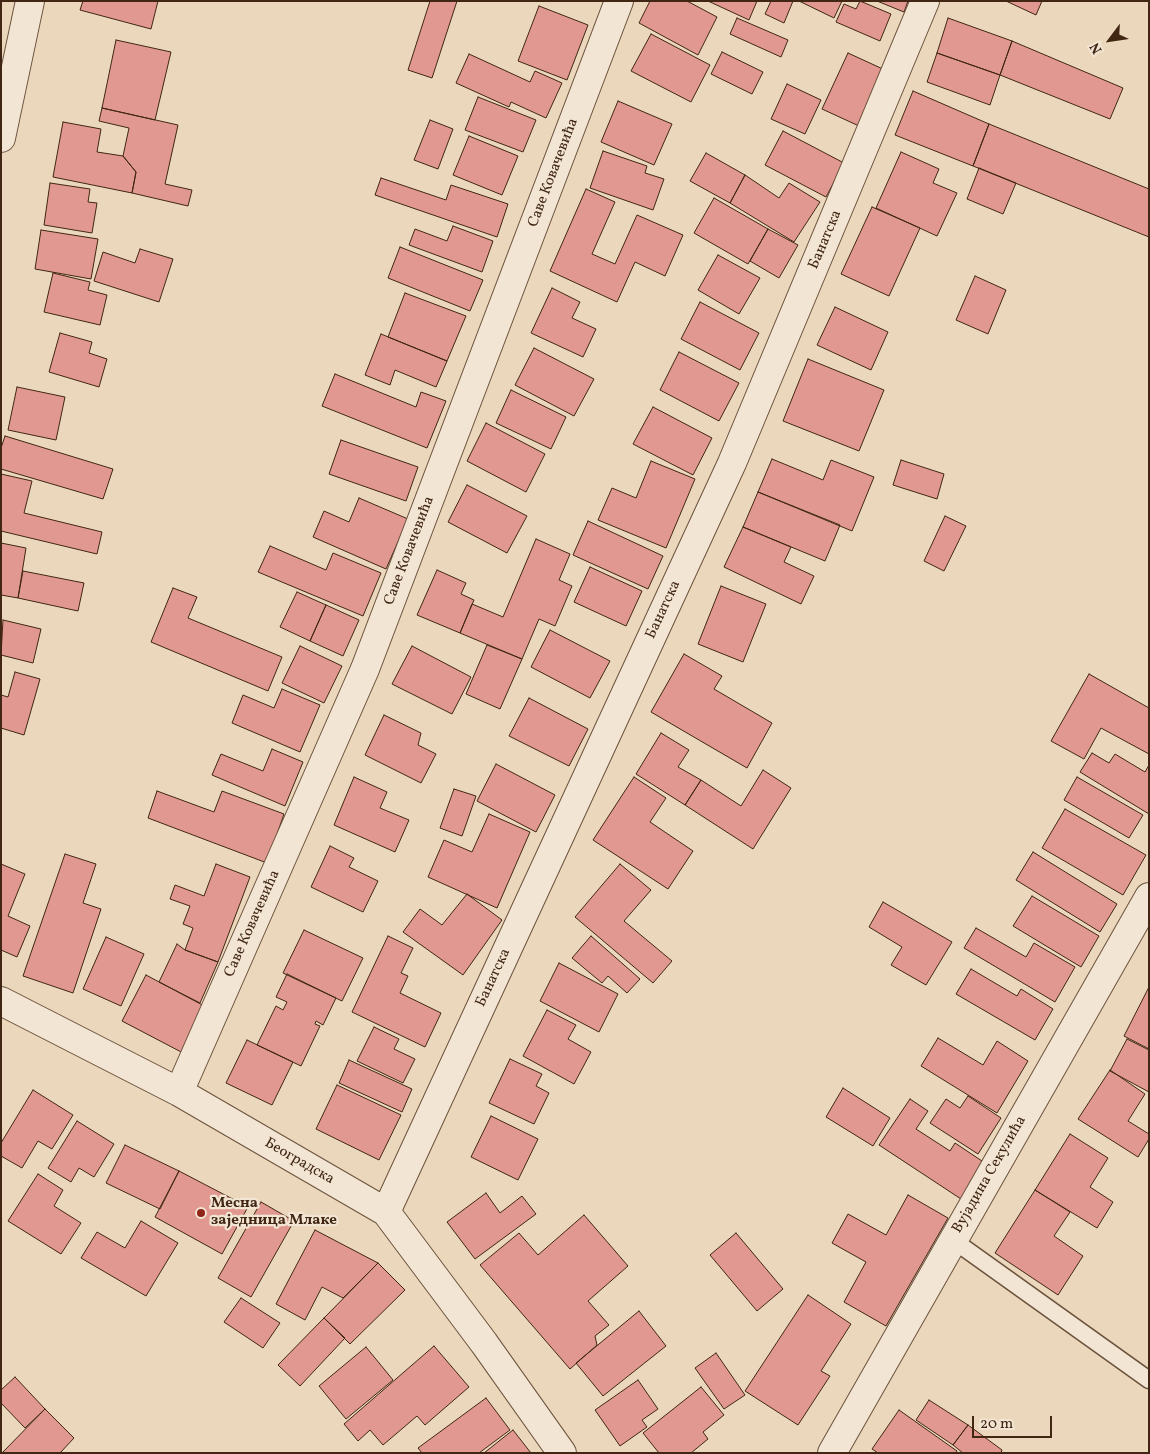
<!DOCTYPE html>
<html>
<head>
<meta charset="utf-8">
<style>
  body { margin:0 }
  #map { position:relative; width:1150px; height:1454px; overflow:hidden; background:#ebd7bb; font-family:Vollkorn,serif }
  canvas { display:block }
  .frame { position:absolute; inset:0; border:2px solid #402613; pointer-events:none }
  .north { position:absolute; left:1085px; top:15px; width:50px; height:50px; -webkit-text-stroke:4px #f2e5d3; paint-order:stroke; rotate:239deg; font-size:14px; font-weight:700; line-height:20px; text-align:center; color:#402613 }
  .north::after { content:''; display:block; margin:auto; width:18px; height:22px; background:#402613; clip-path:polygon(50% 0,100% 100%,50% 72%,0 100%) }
  .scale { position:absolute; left:972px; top:1416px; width:80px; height:22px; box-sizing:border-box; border:2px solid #402613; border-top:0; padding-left:6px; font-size:15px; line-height:18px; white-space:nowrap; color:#402613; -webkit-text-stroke:4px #f2e5d3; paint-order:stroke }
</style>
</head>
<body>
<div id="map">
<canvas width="1150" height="1454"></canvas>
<div class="frame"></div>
<div class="north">N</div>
<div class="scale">20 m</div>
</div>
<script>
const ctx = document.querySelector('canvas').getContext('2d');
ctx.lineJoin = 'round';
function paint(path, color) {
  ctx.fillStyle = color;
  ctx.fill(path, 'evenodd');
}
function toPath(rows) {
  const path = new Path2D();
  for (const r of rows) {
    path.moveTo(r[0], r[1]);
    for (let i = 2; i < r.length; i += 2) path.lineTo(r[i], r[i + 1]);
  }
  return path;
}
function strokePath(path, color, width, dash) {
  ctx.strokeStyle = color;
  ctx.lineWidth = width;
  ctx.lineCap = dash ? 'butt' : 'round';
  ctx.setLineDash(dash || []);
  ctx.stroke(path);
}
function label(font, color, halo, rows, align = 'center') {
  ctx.font = font + ' Vollkorn,serif';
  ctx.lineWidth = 4.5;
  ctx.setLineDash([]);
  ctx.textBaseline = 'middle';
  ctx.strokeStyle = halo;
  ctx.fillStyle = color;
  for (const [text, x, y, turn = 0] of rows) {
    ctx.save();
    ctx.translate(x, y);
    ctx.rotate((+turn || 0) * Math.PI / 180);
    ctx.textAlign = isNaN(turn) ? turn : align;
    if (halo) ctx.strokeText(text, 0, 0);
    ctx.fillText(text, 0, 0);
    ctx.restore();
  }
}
const building = toPath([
  [83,1,158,1,151,29,80,10,83,1],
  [430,1,457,1,432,78,408,70,430,1],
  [650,1,687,1,717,17,698,55,639,23,650,1],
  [708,1,757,1,749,20,708,1],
  [771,1,793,1,784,23,765,14,771,1],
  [799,1,842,1,834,18,799,1],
  [860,1,891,14,880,41,836,22,844,4,856,9,860,1],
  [877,1,908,1,904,12,877,1],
  [1006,1,1042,1,1036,15,1006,1],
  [539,6,588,25,567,80,518,61,539,6],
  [737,18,788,40,781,57,730,34,737,18],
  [948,18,1012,41,1000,75,937,53,948,18],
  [651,34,710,65,691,102,631,71,651,34],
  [116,40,171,52,155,120,102,108,116,40],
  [1012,41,1123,88,1110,119,1000,75,1012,41],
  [722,52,763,72,752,94,711,74,722,52],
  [848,53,885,70,859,126,822,109,848,53],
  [937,53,1000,75,990,105,927,82,937,53],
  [469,54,530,82,535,71,562,83,546,118,511,102,509,107,456,83,469,54],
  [787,84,821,100,805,134,771,119,787,84],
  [913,91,989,124,973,166,895,135,913,91],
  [478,97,536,120,523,152,465,130,478,97],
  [618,101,672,124,654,165,601,142,618,101],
  [102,108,178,125,165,184,192,190,188,206,132,193,136,172,123,156,129,128,99,121,102,108],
  [430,120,453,129,438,169,414,160,430,120],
  [63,122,101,129,97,152,123,156,136,172,132,193,53,177,63,122],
  [989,124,1149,189,1149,237,973,166,989,124],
  [783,131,844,163,826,197,765,165,783,131],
  [469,136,518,156,502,195,453,175,469,136],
  [603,151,647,166,645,173,664,179,653,210,590,188,603,151],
  [901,152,939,169,933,183,957,193,937,236,876,208,901,152],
  [706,153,745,175,730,203,690,181,706,153],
  [979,168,1016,183,1003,214,967,199,979,168],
  [745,175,779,198,789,183,820,202,794,242,730,203,745,175],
  [381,178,446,200,451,185,508,204,497,237,375,195,381,178],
  [50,183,90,189,88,202,97,203,92,233,44,225,50,183],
  [586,189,615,202,592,254,615,264,637,215,683,235,665,276,635,262,617,302,550,271,586,189],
  [714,198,768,229,748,264,694,233,714,198],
  [872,207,920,228,889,296,841,274,872,207],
  [453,226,493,241,482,272,409,245,415,229,447,241,453,226],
  [768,229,798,245,779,278,750,261,768,229],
  [41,230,98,239,91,279,35,269,41,230],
  [400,247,483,280,470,311,388,278,400,247],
  [140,249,173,259,159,302,94,281,103,252,135,263,140,249],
  [718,255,760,278,739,314,698,290,718,255],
  [53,273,90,282,88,290,107,295,100,325,44,312,53,273],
  [975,276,1006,290,988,334,956,320,975,276],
  [552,288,580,302,572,318,596,329,583,357,531,333,552,288],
  [405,293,466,316,447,361,388,337,405,293],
  [700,302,759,333,740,370,681,339,700,302],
  [835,307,888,332,871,370,817,345,835,307],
  [60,333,92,342,89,353,107,359,99,387,49,372,60,333],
  [381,334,447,361,436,387,395,370,390,385,365,375,381,334],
  [534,348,594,379,574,416,515,385,534,348],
  [679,352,739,383,719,421,660,390,679,352],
  [808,359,884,390,859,451,783,421,808,359],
  [335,374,416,407,421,392,446,401,427,448,322,406,335,374],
  [17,387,65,397,56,440,8,430,17,387],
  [511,390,566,417,551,449,496,423,511,390],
  [653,407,712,438,693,475,633,444,653,407],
  [486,423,545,454,526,492,467,461,486,423],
  [5,436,113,469,103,499,1,469,1,448,5,436],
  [341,440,418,467,406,501,329,474,341,440],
  [772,459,823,480,831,460,874,477,852,531,758,492,772,459],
  [901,460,944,474,937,499,893,485,901,460],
  [651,461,695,479,666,548,598,520,612,488,636,498,651,461],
  [1,474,32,481,24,513,102,532,97,554,1,531,1,474],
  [467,485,527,516,507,553,448,522,467,485],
  [758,492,840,525,825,561,743,527,758,492],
  [359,498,408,519,386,569,313,537,324,511,349,522,359,498],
  [945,516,966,526,944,571,924,561,945,516],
  [588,521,663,556,648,589,573,555,588,521],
  [743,527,791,547,784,562,814,576,801,604,724,567,743,527],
  [536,539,570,554,559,580,572,586,555,626,539,619,522,659,460,633,472,604,503,617,536,539],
  [1,543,26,548,18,598,1,595,1,543],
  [270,546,326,570,333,553,381,573,363,616,258,572,270,546],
  [590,567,642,591,626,626,574,602,590,567],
  [437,570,466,583,461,594,474,600,460,633,417,615,437,570],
  [23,571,84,583,78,611,18,598,23,571],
  [721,586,766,604,743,662,698,644,721,586],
  [173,588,197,597,188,618,282,657,268,691,151,642,173,588],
  [297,592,326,605,310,641,280,627,297,592],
  [326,605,359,620,343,656,310,641,326,605],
  [3,620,41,629,33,663,1,655,3,620],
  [550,630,610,661,590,698,531,667,550,630],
  [487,645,522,659,500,709,466,694,487,645],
  [300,646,342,666,324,703,282,683,300,646],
  [412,646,471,677,452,714,392,684,412,646],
  [684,654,722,676,714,689,772,723,747,768,651,712,684,654],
  [15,672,40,679,24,735,1,728,1,695,8,697,15,672],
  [1089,674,1149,708,1149,754,1101,728,1084,759,1051,741,1089,674],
  [282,689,320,705,300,752,232,723,243,695,274,708,282,689],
  [529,698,588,729,569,766,509,736,529,698],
  [384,715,421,733,418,745,436,754,421,783,365,755,384,715],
  [661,733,689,750,678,767,701,780,685,805,636,774,661,733],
  [272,749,303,762,285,806,212,775,221,754,263,771,272,749],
  [1092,753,1109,763,1115,754,1145,772,1149,765,1149,814,1080,772,1092,753],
  [496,764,555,795,536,832,477,801,496,764],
  [763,770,791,788,753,849,685,805,701,780,741,806,763,770],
  [354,777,387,792,380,808,409,820,395,852,334,825,354,777],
  [634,777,666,798,650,822,693,851,668,889,593,840,634,777],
  [1077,777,1143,815,1129,838,1064,800,1077,777],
  [454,789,476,796,462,836,440,828,454,789],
  [157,791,214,812,222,791,284,814,267,863,148,818,157,791],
  [1065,809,1146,855,1123,895,1042,848,1065,809],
  [489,814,530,832,497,908,428,877,444,840,472,852,489,814],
  [330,846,354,858,349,867,378,881,363,912,311,887,330,846],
  [1033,852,1117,904,1100,932,1016,880,1033,852],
  [65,854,96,864,83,903,101,909,73,993,23,976,65,854],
  [1,864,25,874,8,916,30,926,17,957,1,950,1,864],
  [216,864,250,877,218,962,185,950,193,928,183,924,190,906,170,899,175,885,204,896,216,864],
  [620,864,651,890,624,921,672,961,653,983,575,917,620,864],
  [467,894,502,920,463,975,403,932,420,909,442,925,467,894],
  [1032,896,1099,936,1081,967,1013,926,1032,896],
  [883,902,952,942,926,985,891,965,902,947,869,927,883,902],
  [976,928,1026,957,1034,943,1075,967,1055,1002,964,948,976,928],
  [304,930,363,958,342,1001,283,973,304,930],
  [388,936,413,948,401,973,408,976,400,993,441,1013,425,1047,352,1012,388,936],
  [591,936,640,979,627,993,608,976,602,983,572,958,591,936],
  [106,937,144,954,121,1006,83,989,106,937],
  [177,944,185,950,218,962,200,1003,159,982,177,944],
  [559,963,618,994,599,1032,540,1001,559,963],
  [971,969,1017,996,1021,989,1053,1009,1035,1040,956,994,971,969],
  [287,974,336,998,323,1025,316,1021,315,1024,320,1026,301,1066,257,1045,276,1006,283,1010,287,1002,276,997,287,974],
  [146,975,210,1009,185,1054,122,1021,146,975],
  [1149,987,1149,1049,1124,1036,1149,987],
  [547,1010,576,1025,568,1039,591,1052,574,1084,523,1056,547,1010],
  [374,1027,399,1039,394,1049,415,1059,403,1083,357,1061,374,1027],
  [938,1038,983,1065,997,1041,1028,1061,997,1113,921,1066,938,1038],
  [1127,1039,1149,1050,1149,1092,1110,1071,1127,1039],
  [247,1040,293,1062,272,1105,226,1083,247,1040],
  [510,1059,542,1074,536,1086,549,1093,534,1124,489,1103,510,1059],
  [349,1060,412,1089,402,1112,339,1083,349,1060],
  [1110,1070,1145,1094,1128,1121,1149,1134,1149,1139,1138,1157,1078,1119,1110,1070],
  [337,1085,401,1115,379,1160,316,1129,337,1085],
  [843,1088,890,1118,873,1146,826,1117,843,1088],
  [33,1090,73,1115,52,1149,38,1141,22,1168,1,1156,1,1143,33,1090],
  [968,1096,1001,1118,978,1154,930,1123,946,1099,960,1108,968,1096],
  [910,1099,928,1111,916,1129,950,1151,955,1143,985,1163,961,1199,879,1145,910,1099],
  [491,1116,538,1139,518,1180,471,1157,491,1116],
  [77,1121,114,1144,94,1177,79,1168,71,1182,48,1168,77,1121],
  [1070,1134,1108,1158,1090,1187,1113,1202,1097,1228,1035,1190,1070,1134],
  [125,1145,179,1171,160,1209,106,1183,125,1145],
  [179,1171,248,1207,222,1254,155,1217,179,1171],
  [38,1174,63,1190,54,1206,81,1223,61,1254,8,1221,38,1174],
  [1035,1190,1070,1212,1054,1236,1083,1256,1058,1295,995,1253,1035,1190],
  [486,1193,500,1213,522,1196,536,1214,475,1259,447,1222,486,1193],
  [908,1195,948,1218,886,1326,844,1302,866,1262,832,1243,848,1214,886,1235,908,1195],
  [261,1202,294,1221,251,1297,218,1278,261,1202],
  [584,1215,628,1266,588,1301,609,1325,595,1336,597,1345,570,1369,480,1265,519,1233,538,1255,584,1215],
  [141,1221,178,1243,146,1296,81,1258,97,1232,125,1248,141,1221],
  [315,1230,378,1263,343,1298,322,1287,305,1320,276,1304,315,1230],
  [736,1233,783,1289,757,1311,710,1255,736,1233],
  [378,1263,405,1290,350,1344,324,1318,378,1263],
  [808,1295,851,1324,821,1371,830,1376,798,1425,745,1391,808,1295],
  [241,1298,280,1323,263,1348,224,1322,241,1298],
  [639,1311,666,1346,603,1396,576,1363,639,1311],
  [324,1318,345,1338,300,1386,278,1365,324,1318],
  [434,1346,469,1387,425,1425,417,1416,383,1445,370,1430,358,1441,344,1424,434,1346],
  [366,1347,393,1380,346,1419,319,1386,366,1347],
  [716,1353,745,1395,724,1409,695,1368,716,1353],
  [15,1377,45,1409,25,1428,1,1403,1,1390,15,1377],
  [638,1380,658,1409,642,1420,647,1427,620,1446,595,1410,638,1380],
  [701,1387,724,1415,703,1432,708,1439,691,1453,659,1453,643,1433,701,1387],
  [486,1398,510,1430,479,1453,422,1453,418,1448,486,1398],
  [929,1400,968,1425,953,1445,916,1420,929,1400],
  [45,1409,74,1438,60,1453,2,1453,45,1409],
  [899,1410,957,1451,956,1453,878,1453,872,1449,899,1410],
  [968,1425,1002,1450,1001,1453,963,1453,953,1445,968,1425],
  [513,1430,531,1453,484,1453,513,1430]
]);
const lane = toPath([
  [953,1240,1149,1380]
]);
const street = toPath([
  [1,138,30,1],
  [1,1001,179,1092,386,1212,484,1343,562,1453],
  [179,1092,365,669,619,1],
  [386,1212,732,463,925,1],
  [832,1453,1149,897]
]);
const markers = [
  [201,1213,5,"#8f2418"]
];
const streetNames = [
  ["Саве Ковачевића",554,173,-69],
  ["Банатска",826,240,-67],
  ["Саве Ковачевића",410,551,-69],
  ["Банатска",664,610,-65],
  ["Саве Ковачевића",253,924,-66],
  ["Банатска",494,978,-65],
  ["Београдска",299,1162,30],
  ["Вујадина Секулића",990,1175,-60]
];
const poiNames = [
  ["Месна",211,1204],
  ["заједница Млаке",211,1221]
];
paint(building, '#e19890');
strokePath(building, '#402613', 1);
strokePath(lane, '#6b523d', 19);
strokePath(street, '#6b523d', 30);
strokePath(lane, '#f2e5d3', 16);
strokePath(street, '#f2e5d3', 28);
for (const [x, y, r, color] of markers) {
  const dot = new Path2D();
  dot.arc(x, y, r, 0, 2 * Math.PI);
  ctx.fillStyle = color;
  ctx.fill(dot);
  strokePath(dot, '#f2e5d3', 2);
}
label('15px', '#402613', '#f2e5d3', streetNames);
label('bold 15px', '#402613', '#f2e5d3', poiNames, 'left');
</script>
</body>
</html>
